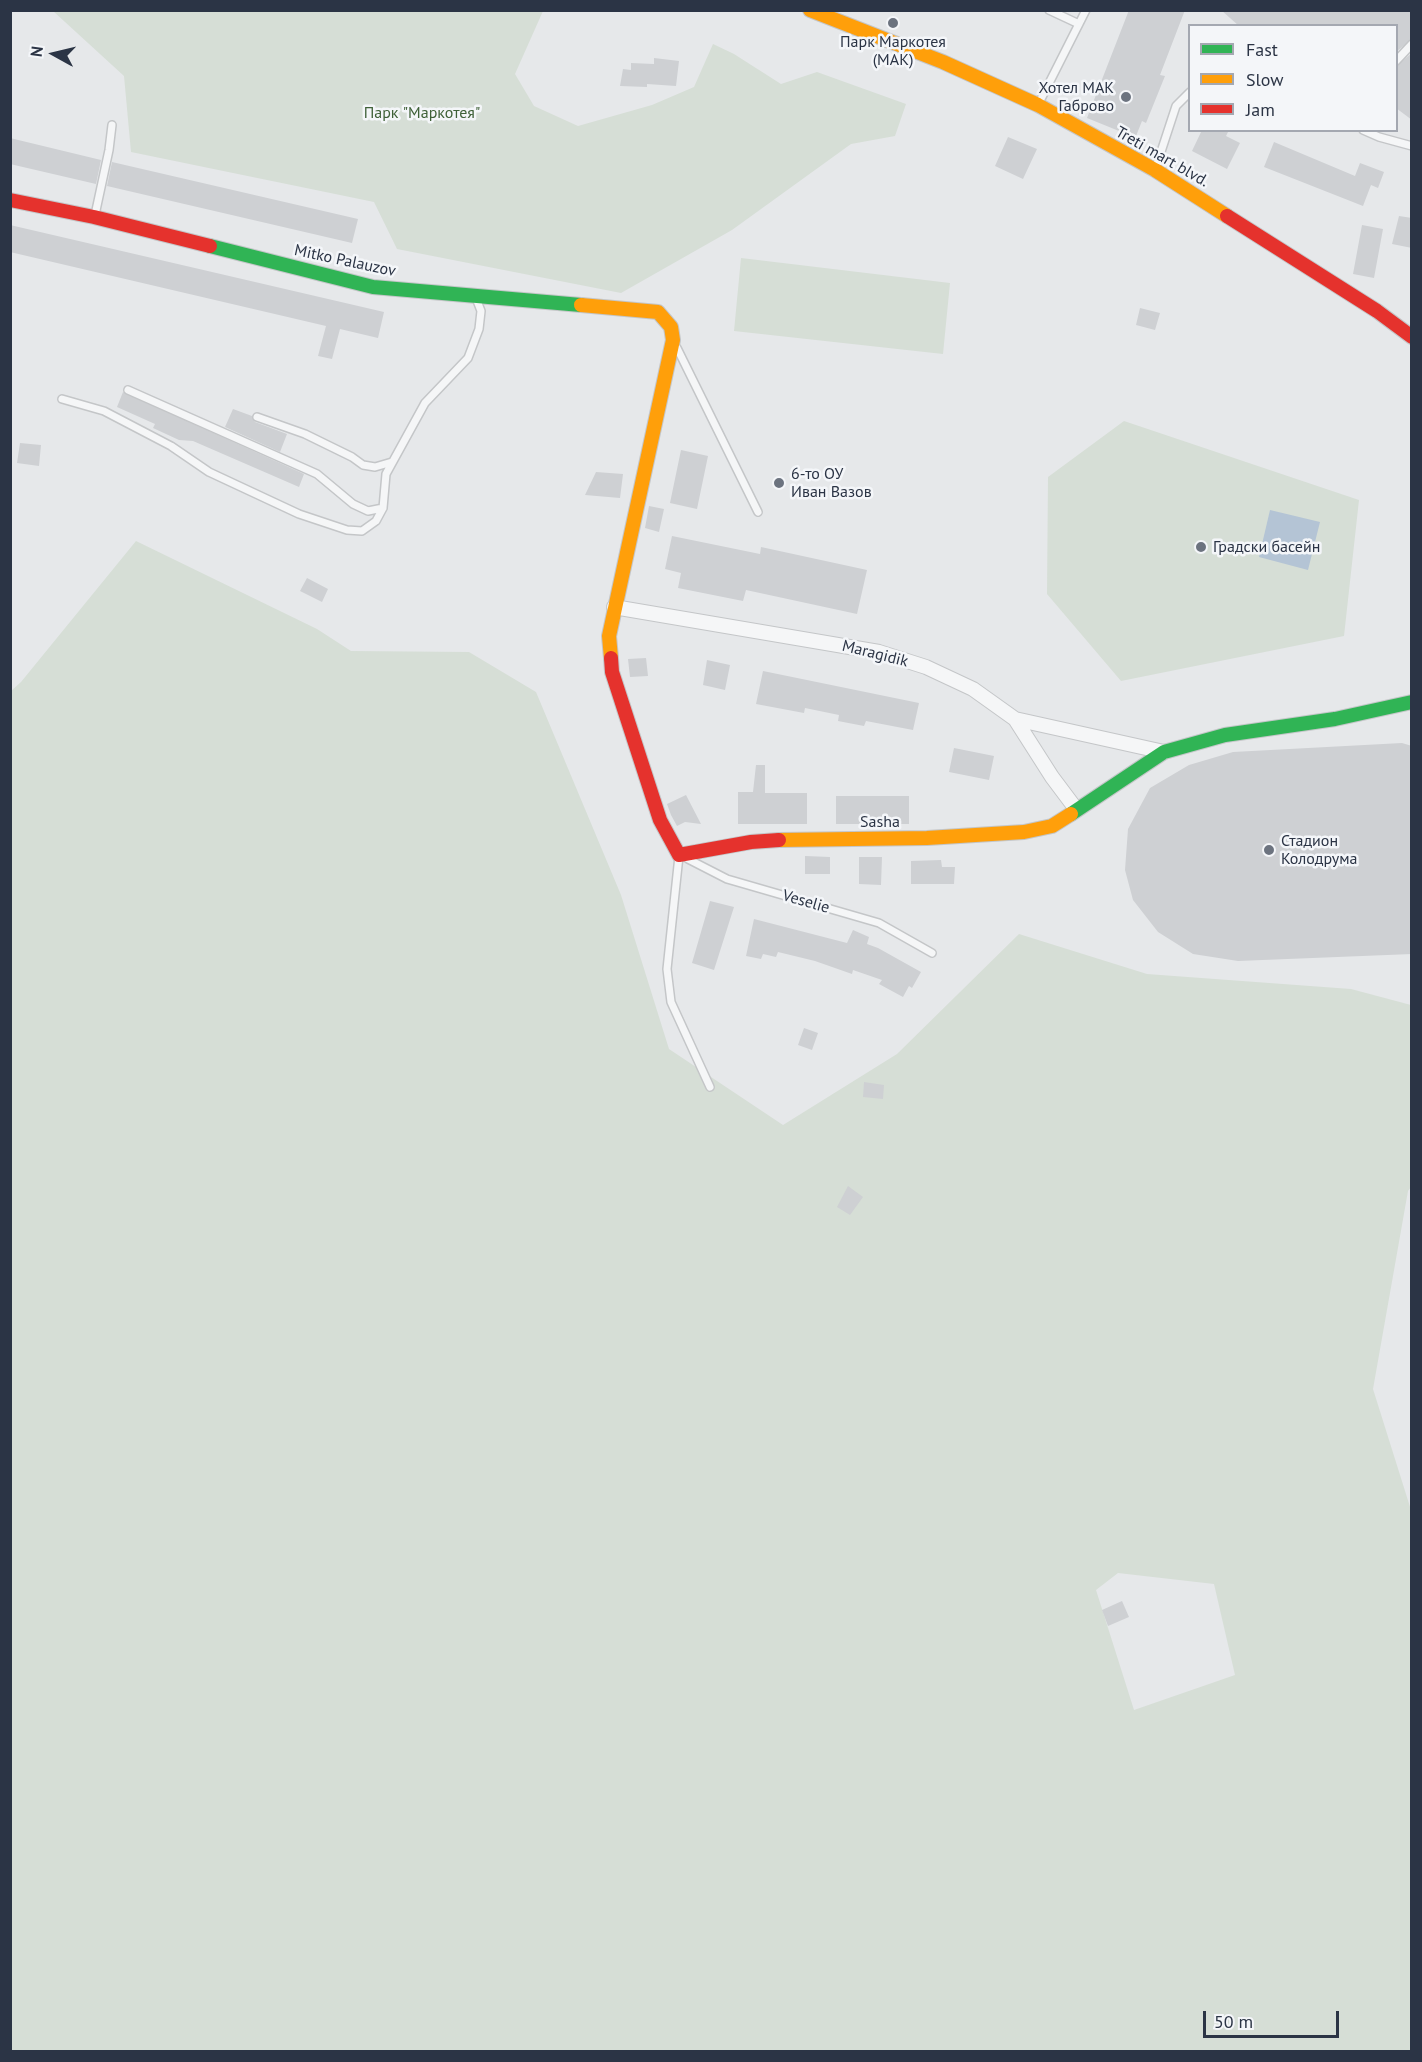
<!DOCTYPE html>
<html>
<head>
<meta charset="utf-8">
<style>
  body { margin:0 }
  #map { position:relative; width:1422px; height:2062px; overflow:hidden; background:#e6e8ea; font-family:"PT Sans",sans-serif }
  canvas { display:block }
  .frame { position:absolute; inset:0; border:12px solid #2b3445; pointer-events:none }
  .legend { position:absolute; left:1188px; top:24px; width:210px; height:108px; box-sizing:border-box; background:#f4f6f9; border:2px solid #a4a8b1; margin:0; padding:8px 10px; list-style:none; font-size:18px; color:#2b3445 }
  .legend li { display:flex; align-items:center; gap:12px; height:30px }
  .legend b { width:30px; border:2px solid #a4a8b1 }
  .north { position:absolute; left:24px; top:24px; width:60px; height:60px; -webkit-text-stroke:4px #f4f6f9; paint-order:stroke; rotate:278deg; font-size:16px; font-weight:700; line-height:24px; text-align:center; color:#2b3445 }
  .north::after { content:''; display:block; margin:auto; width:21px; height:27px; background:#2b3445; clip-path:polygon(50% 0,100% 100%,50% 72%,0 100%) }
  .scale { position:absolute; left:1203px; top:2011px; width:136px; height:27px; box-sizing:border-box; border:3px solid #2b3445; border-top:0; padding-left:8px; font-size:18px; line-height:21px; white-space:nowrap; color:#2b3445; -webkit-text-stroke:4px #f4f6f9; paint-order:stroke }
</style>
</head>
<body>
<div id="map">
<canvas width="1422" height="2062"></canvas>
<div class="frame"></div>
<ul class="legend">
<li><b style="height:8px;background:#30b455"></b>Fast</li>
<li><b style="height:8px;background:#ff9f0a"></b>Slow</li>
<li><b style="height:8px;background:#e5322d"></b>Jam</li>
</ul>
<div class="north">N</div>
<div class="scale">50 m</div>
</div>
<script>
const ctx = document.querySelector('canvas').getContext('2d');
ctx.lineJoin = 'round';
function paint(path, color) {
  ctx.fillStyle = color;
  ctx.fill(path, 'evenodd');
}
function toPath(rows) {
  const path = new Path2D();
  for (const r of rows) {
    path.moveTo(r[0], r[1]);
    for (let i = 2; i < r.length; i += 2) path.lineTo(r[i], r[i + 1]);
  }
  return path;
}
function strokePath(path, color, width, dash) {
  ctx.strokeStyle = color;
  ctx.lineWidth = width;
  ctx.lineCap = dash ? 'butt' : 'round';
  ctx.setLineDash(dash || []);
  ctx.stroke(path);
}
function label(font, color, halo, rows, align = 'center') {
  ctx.font = font + ' "PT Sans",sans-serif';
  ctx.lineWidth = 5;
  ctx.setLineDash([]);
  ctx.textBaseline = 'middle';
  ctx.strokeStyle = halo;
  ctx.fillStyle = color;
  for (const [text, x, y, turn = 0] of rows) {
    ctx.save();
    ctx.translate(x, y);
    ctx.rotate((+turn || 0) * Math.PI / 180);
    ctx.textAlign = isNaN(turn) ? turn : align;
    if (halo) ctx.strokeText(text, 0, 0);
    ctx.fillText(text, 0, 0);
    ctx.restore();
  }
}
const green = toPath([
  [53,11,543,11,515,74,534,106,578,126,652,105,694,87,713,44,734,54,781,84,817,72,906,104,895,136,851,144,732,230,621,293,397,249,374,202,131,152,124,76],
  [741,258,950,283,943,354,734,331],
  [1124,421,1359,500,1344,636,1121,681,1047,594,1048,477],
  [136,541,317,629,351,651,469,652,536,692,621,895,669,1049,783,1125,897,1054,1019,934,1147,974,1351,989,1411,1005,1411,1187,1408,1191,1373,1389,1411,1510,1411,2051,11,2052,11,691,21,682],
  [1118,1573,1214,1584,1235,1675,1134,1710,1096,1590]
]);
const water = toPath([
  [1270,510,1320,522,1308,570,1259,557]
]);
const building = toPath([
  [1129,10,1185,10,1160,75,1165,76,1146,123,1142,121,1136,136,1120,130,1119,131,1087,118],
  [1221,10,1412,10,1412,39,1396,52,1396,26,1239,26],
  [1412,53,1412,120,1396,108,1396,66],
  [654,58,679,61,676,86,647,84,647,87,620,86,623,69,631,70,631,63,654,64],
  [1202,130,1229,130,1226,136,1240,143,1227,169,1192,151],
  [1008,137,1037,149,1023,179,995,166],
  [10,138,101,160,96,184,10,164],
  [1274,142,1355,176,1360,163,1384,172,1378,188,1371,185,1363,206,1264,167],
  [112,162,358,219,352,243,107,186],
  [1399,216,1412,218,1412,248,1392,244],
  [10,225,384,312,378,338,340,329,332,359,318,356,326,326,10,252],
  [1362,225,1383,229,1374,278,1353,274],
  [1140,308,1160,313,1155,330,1136,325],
  [123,392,304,474,299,487,193,441,179,440,153,428,155,424,117,407],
  [233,409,252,416,255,422,287,434,280,452,225,427],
  [20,443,41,445,39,466,17,463],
  [681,450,708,456,697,509,670,503],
  [596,472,623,474,620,498,585,495],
  [649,506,664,509,659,532,645,528],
  [672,536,760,554,761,547,867,570,857,614,746,590,743,601,678,588,681,573,665,569],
  [307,578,328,589,322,602,300,591],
  [646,658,648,676,630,677,628,659],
  [707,660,730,665,725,690,703,685],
  [763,671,919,703,913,730,866,721,864,726,838,721,839,715,805,708,804,713,756,704],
  [1402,743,1412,746,1412,954,1238,961,1193,954,1158,932,1133,900,1125,870,1128,829,1150,788,1189,765,1233,752],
  [954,748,994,756,989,780,949,772],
  [756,765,765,765,765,793,807,793,807,824,738,824,738,792,753,792],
  [686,795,701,824,685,822,677,826,671,815,667,804],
  [836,796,909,796,909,824,836,824],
  [805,856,830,857,830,874,805,874],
  [859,857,882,857,881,885,859,884],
  [941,860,942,867,955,867,954,884,911,884,911,861],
  [710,901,734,907,714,970,692,963],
  [754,919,847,943,853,930,869,937,867,944,878,948,921,972,912,988,909,986,903,997,879,984,882,980,853,970,852,974,815,961,778,952,776,957,763,954,761,959,746,956],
  [804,1028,818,1033,812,1050,798,1045],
  [864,1082,884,1085,883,1099,863,1097],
  [848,1186,863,1197,850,1215,837,1207],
  [1122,1601,1129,1617,1108,1626,1102,1610]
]);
const lane = toPath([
  [1049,10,1079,24],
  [1396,61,1412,44],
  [1039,103,1086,10],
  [1363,130,1379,137,1412,146],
  [1156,167,1176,106,1190,92],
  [95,215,109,150,112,125],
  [677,348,758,512],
  [128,390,317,474,353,504,368,511,383,508],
  [62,399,104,411,171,446,209,472,299,514,347,530,362,531,376,521,383,508,386,474,425,403,468,358,479,329,481,311,476,298],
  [257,417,305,434,352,457,363,465,375,467,392,462],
  [679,856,667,969,671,1002,710,1087],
  [688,859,727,879,879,923,932,953]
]);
const street = toPath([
  [614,607,879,652,926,667,973,689,1015,719,1052,777,1076,809],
  [1015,719,1164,752]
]);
const fast = toPath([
  [210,246,373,287,581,305],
  [1071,814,1164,752,1225,735,1335,719,1412,702]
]);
const slow = toPath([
  [810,10,943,62,1038,105,1155,170,1227,216],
  [581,305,658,312,671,327,673,340,609,636,611,658],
  [779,840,927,838,1024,832,1052,826,1071,814]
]);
const jam = toPath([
  [10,200,94,217,210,246],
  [1227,216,1377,311,1412,337],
  [611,658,612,672,660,820,679,855,751,842,779,840]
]);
const markers = [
  [893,23,6,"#6c737f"],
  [1126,97,6,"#6c737f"],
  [779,483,6,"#6c737f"],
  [1201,547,6,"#6c737f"],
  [1269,850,6,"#6c737f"]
];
const poiNames = [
  ["Парк Маркотея",893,42,"center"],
  ["(МАК)",893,60,"center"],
  ["Хотел МАК",1114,88,"right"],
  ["Габрово",1114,106,"right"],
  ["6-то ОУ",791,474],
  ["Иван Вазов",791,492],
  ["Градски басейн",1213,547],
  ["Стадион",1281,841],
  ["Колодрума",1281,859]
];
const parkNames = [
  ["Парк \"Маркотея\"",422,113]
];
const streetNames = [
  ["Treti mart blvd.",1162,157,30],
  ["Mitko Palauzov",345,261,12],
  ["Maragidik",875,654,14],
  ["Sasha",880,822],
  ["Veselie",806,902,16]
];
paint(green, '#d6ded6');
paint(water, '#b4c4d5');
paint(building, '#ced0d3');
strokePath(lane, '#c4c6c8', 10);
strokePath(street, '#c4c6c8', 16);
strokePath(fast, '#c4c6c8', 16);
strokePath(slow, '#c4c6c8', 16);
strokePath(jam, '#c4c6c8', 16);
strokePath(lane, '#f5f6f7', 7);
strokePath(street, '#f5f6f7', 14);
strokePath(fast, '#30b455', 14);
strokePath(slow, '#ff9f0a', 14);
strokePath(jam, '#e5322d', 14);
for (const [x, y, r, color] of markers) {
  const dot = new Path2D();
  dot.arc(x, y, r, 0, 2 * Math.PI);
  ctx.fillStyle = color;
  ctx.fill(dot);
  strokePath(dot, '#f4f6f9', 2);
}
label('16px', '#2b3445', '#f4f6f9', poiNames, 'left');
label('16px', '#3f6138', '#f4f6f9', parkNames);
label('16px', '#2b3445', '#f4f6f9', streetNames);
</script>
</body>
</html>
